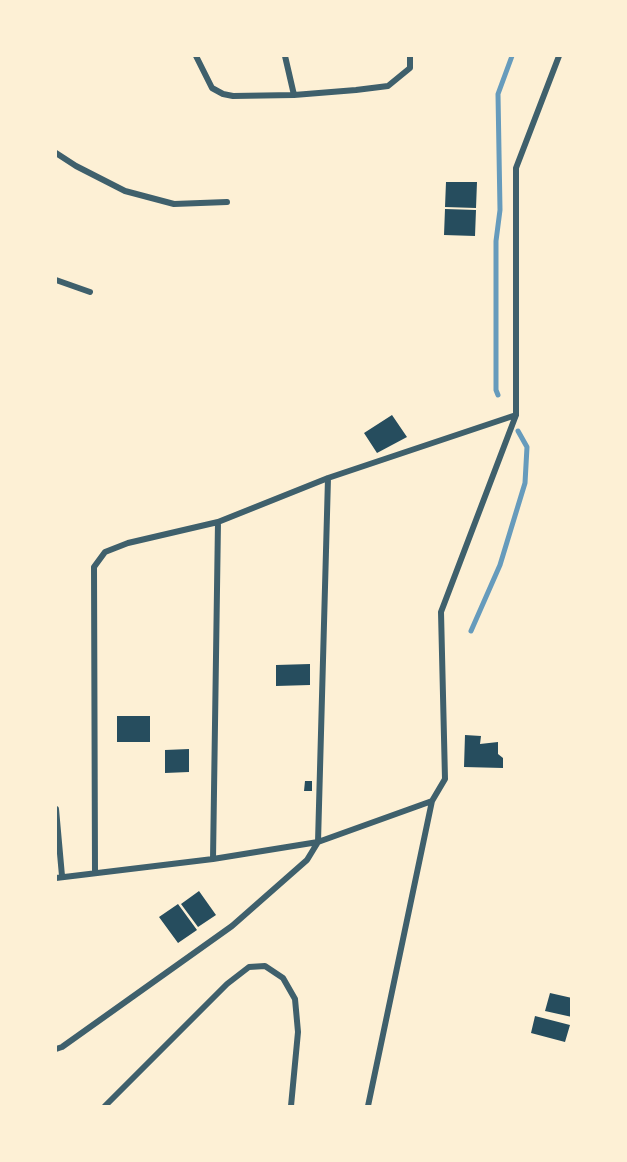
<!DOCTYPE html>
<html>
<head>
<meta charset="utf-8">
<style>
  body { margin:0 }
  #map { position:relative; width:627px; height:1162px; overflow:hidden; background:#fdf0d5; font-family:Montserrat,sans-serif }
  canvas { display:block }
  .frame { position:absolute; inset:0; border:57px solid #fdf0d5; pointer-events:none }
</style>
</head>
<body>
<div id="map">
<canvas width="627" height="1162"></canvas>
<div class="frame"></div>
</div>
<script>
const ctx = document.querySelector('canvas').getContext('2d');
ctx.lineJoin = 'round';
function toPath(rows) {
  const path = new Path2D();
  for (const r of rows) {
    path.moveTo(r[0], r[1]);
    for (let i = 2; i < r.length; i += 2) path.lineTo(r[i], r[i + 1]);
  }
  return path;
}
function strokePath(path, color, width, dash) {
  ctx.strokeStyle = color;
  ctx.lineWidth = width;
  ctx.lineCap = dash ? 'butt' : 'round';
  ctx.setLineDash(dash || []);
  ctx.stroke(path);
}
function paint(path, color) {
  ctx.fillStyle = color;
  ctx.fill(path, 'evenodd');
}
const stream = toPath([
  [498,395,496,390,496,241,500,210,498,94,512,56],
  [471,631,500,565,525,483,527,447,518,431]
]);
const building = toPath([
  [446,182,477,182,476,208,445,207],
  [445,209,476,210,475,236,444,235],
  [392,415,407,437,377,453,364,433],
  [310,664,310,685,276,686,276,665],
  [117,716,150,716,150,742,117,742],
  [465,735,481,736,480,744,498,742,498,754,503,758,503,768,464,767],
  [189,749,189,772,165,773,165,750],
  [305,781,312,781,312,791,304,791],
  [199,891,216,915,198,927,181,904],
  [178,904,197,930,178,943,159,917],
  [550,993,572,998,572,1017,545,1011],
  [535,1016,570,1025,565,1042,531,1033]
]);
const minor = toPath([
  [196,56,212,88,223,94,233,96,294,95,356,90,388,86,410,68,410,56],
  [285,56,294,95],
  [56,153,76,166,125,191,174,204,227,202],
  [56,280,90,292],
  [56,809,62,876],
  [213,859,218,522],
  [95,873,94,567,105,552,128,543,218,522,328,478,516,415],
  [56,878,213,859,318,842,432,801],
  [56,1049,62,1047,232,926,307,860,318,842,328,478],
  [105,1106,227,984,249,967,265,966,283,978,295,999,298,1032,291,1106],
  [368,1106,432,801,445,779,441,612,516,415,516,168,559,56]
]);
strokePath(stream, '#669bbc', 5);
paint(building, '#264d5e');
strokePath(minor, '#3f606c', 6);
</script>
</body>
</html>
